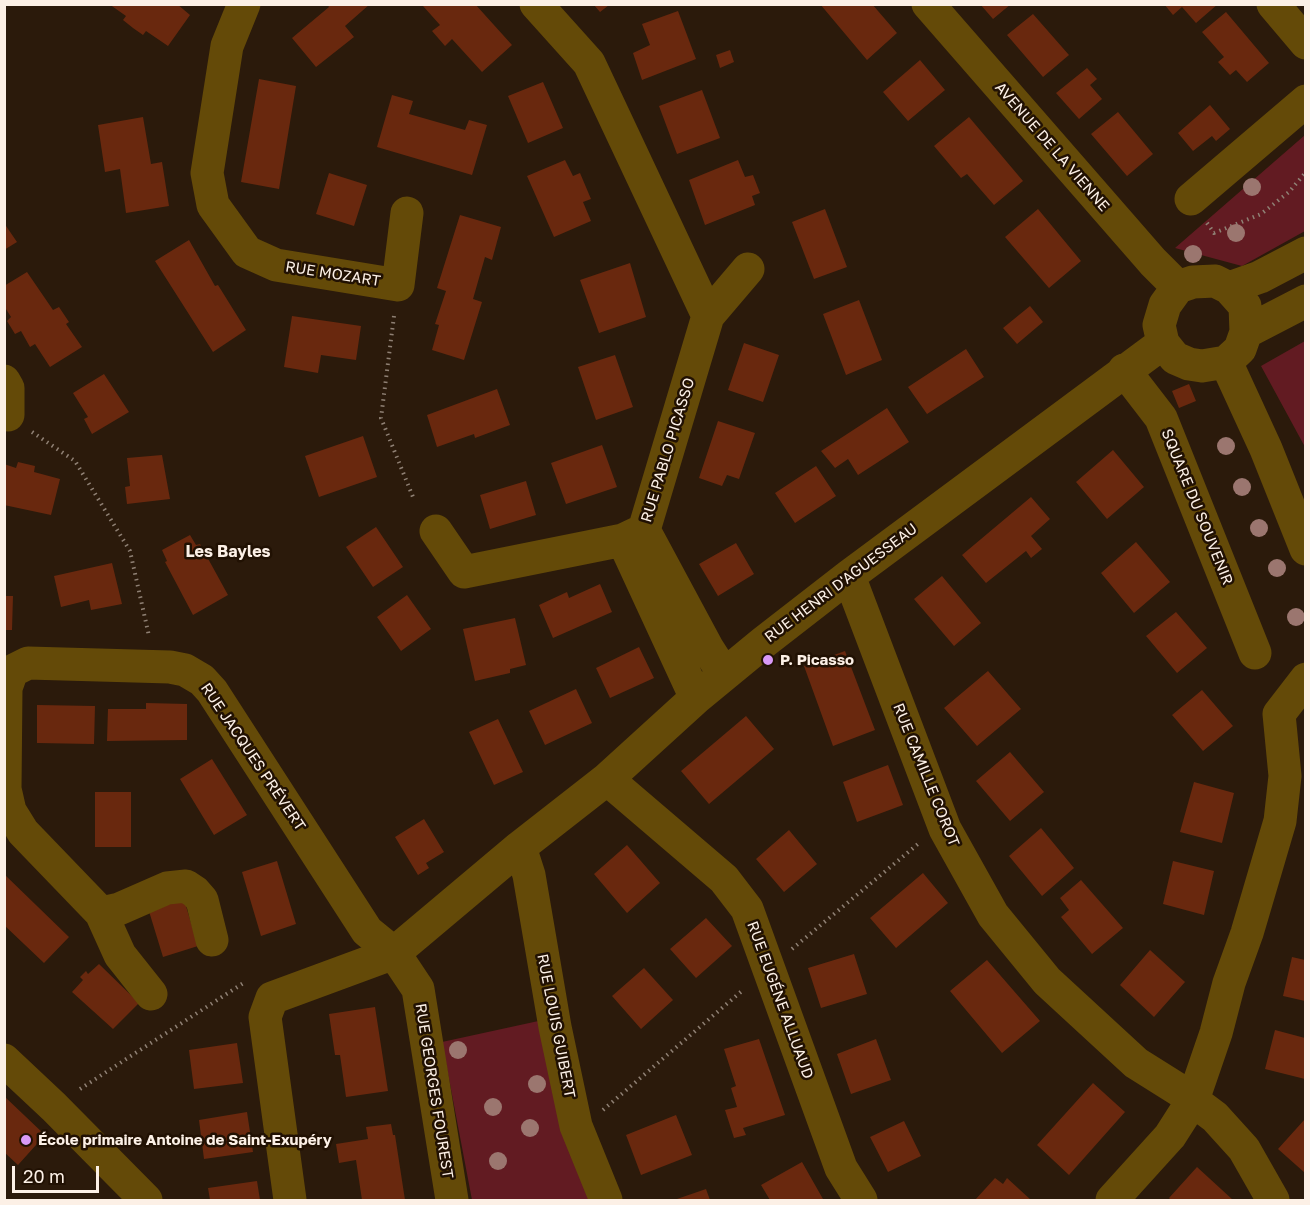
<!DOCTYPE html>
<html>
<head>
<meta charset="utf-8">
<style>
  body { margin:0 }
  #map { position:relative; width:1310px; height:1205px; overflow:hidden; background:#2b1a0b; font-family:"Golos Text",sans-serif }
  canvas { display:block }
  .frame { position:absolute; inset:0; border:6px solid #fcf0e6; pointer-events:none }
  .scale { position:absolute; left:12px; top:1166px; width:87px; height:27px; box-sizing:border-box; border:3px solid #fcf0e6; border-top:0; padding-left:8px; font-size:18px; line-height:21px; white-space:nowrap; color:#fcf0e6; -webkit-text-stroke:4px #211103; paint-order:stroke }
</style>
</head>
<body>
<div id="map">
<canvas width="1310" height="1205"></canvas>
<div class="frame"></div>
<div class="scale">20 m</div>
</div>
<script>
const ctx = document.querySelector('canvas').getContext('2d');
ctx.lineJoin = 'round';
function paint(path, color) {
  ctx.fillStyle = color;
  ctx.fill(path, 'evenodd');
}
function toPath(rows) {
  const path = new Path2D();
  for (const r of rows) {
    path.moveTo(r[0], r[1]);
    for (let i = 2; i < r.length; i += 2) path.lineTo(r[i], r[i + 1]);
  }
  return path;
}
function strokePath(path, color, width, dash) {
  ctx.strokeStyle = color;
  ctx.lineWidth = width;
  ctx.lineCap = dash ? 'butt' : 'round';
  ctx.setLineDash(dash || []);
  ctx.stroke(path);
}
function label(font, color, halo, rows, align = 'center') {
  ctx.font = font + ' "Golos Text",sans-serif';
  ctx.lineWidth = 5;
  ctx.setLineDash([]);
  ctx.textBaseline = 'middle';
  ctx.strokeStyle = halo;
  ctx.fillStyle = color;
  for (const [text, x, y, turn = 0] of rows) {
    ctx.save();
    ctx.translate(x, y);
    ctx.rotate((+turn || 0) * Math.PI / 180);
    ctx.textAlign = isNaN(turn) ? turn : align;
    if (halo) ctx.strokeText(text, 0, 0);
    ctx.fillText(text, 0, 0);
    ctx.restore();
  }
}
const green = toPath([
  [1305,135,1305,231,1242,266,1175,248],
  [1305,341,1305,447,1261,366],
  [543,1020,591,1200,472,1200,442,1042]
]);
const building = toPath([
  [109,4,177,4,190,15,168,46,146,31,143,35,133,28,123,20,126,16],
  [327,4,370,4,345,26,354,37,316,67,292,38,329,7],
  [425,4,475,4,512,45,482,72,452,39,445,46,432,31,440,25,423,6],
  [820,4,872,4,897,33,867,60],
  [980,4,1011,4,993,19],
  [1164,4,1218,4,1196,23,1182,7,1173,15],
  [594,5,609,5,600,12],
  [678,11,696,59,642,80,633,53,650,45,642,24],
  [1226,12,1269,63,1247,82,1236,70,1230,75,1218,62,1224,57,1202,32],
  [1033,14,1069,55,1043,77,1007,35],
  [730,50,734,62,720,68,716,55],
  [920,60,945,90,908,121,883,92],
  [1087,68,1097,79,1090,85,1102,99,1079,119,1056,93],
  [259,79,296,86,279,189,241,182],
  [543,82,563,128,528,143,508,96],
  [702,90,720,138,677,154,659,106],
  [392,95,413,101,409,114,465,130,469,120,487,125,472,175,377,147],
  [1210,105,1230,129,1216,141,1212,136,1193,151,1178,133],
  [1118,112,1153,154,1127,176,1091,134],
  [143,117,151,164,162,162,169,206,126,213,120,169,105,172,98,125],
  [969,117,1023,181,994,205,967,174,961,178,934,146],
  [565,160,573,176,580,173,591,199,583,202,591,221,554,237,527,176],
  [738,160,745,177,753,175,760,193,752,196,755,205,705,225,689,180],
  [329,173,367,185,354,226,316,214],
  [825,209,847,267,814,279,792,222],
  [1038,209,1081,261,1049,288,1005,237],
  [460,215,501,227,492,260,485,257,473,299,482,302,464,360,432,350,439,325,435,324,446,291,437,288],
  [4,223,17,242,4,250],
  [189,240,215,286,218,285,246,330,213,352,155,261],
  [630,263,646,317,599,333,580,280],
  [27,272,53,310,59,307,69,322,66,324,82,347,50,367,35,344,30,347,21,331,15,334,7,321,11,317,4,306,4,286],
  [859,300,882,360,846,375,823,314],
  [1030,306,1043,322,1017,344,1003,328],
  [292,316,361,326,356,360,321,355,318,373,284,367],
  [744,343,779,355,763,402,728,390],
  [966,349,984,377,927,414,908,387],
  [615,355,633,407,596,420,578,367],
  [104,374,129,412,92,434,84,419,88,417,73,393],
  [1189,384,1196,401,1179,408,1172,391],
  [497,389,510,425,475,438,474,434,437,447,427,415],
  [887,408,909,442,858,475,848,459,835,468,821,451],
  [718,421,755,433,739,479,727,475,722,486,699,478],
  [363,436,377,477,319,497,305,456],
  [602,445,617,487,566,504,551,463],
  [1113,450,1144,487,1107,519,1076,482],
  [162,455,170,499,127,504,125,487,130,486,127,458],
  [18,462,35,466,34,472,60,479,51,515,4,505,4,464,16,468],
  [816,466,836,496,795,523,775,493],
  [526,481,536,515,490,529,480,495],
  [1031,497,1050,519,1031,536,1042,549,1031,558,1026,551,986,583,962,555],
  [376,527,403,567,373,587,346,547],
  [190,535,196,545,200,544,228,595,193,615,165,562,167,561,162,550],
  [1136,542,1170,582,1134,613,1101,573],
  [736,543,754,574,718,596,699,564],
  [112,563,122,604,91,610,89,600,61,607,54,576],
  [942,576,981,623,954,646,914,599],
  [600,584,612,612,553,638,539,605,567,592,569,598],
  [407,595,431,629,401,651,377,617],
  [4,596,13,596,12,630,4,630],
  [1176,612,1207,648,1177,673,1146,636],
  [515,618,526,665,510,669,510,673,475,681,463,629],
  [639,647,654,678,610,698,596,668],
  [845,651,875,730,833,746,804,666],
  [988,671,1021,709,977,746,944,708],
  [576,689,592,723,545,745,529,711],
  [1202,690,1233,726,1203,751,1172,715],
  [146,703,187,704,187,740,107,741,108,709,146,709],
  [37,705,95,706,94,744,37,743],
  [746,716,774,749,709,804,681,771],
  [498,719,523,772,494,785,469,732],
  [1010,752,1044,792,1010,821,976,781],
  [212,759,247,815,214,835,180,779],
  [888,765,903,805,857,822,843,782],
  [1194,782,1234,793,1222,843,1180,832],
  [95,792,131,792,131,847,95,847],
  [424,819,444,852,426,863,429,868,418,875,395,837],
  [1041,828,1074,868,1042,896,1009,856],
  [789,830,817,864,784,892,756,859],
  [627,845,660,883,627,913,594,874],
  [277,861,296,924,261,936,242,872],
  [1173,861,1214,871,1204,915,1163,904],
  [923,873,948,903,896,948,870,918],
  [4,874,69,937,44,963,4,925],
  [1081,880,1123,928,1092,954,1061,917,1069,910,1060,898],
  [183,896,198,946,163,957,148,908],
  [706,918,732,946,696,978,670,949],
  [1150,950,1185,982,1154,1017,1120,985],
  [854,954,867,994,821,1008,808,968],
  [1292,957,1305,960,1305,1001,1283,996],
  [987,960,1040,1021,1002,1053,950,991],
  [99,964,139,1003,113,1029,72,992,83,980,80,977,86,971,88,974],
  [644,968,673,1000,641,1029,612,996],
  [375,1007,388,1091,346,1097,340,1055,335,1055,329,1014],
  [1275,1030,1305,1038,1305,1079,1265,1069],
  [759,1039,785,1115,743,1128,746,1135,734,1138,725,1110,737,1107,731,1088,736,1086,724,1049],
  [876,1039,891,1080,851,1094,837,1054],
  [237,1043,243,1083,194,1089,189,1050],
  [1093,1083,1125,1112,1069,1175,1037,1145],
  [4,1096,45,1135,18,1165,4,1152],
  [247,1112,253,1152,204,1159,199,1120],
  [676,1115,692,1155,641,1175,626,1135],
  [1305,1119,1305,1173,1278,1149],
  [904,1121,921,1156,888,1172,870,1137],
  [391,1124,393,1135,395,1135,405,1200,362,1200,356,1160,339,1163,336,1144,368,1139,366,1127],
  [802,1162,823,1199,820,1200,770,1200,761,1185],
  [1197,1167,1233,1200,1171,1200,1169,1198],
  [995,1178,1003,1184,1007,1178,1031,1200,975,1200],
  [257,1181,260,1200,210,1200,208,1188],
  [706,1189,710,1200,674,1200]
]);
const path = toPath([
  [1207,223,1214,233,1261,214,1289,192,1306,172],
  [394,316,381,418,413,497],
  [32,432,75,461,130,551,149,636],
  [792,949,918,844],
  [80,1089,245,982],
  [603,1110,743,990]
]);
const minor = toPath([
  [244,4,227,46,207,173,213,205,247,252,276,265,398,285,407,213],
  [536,4,589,63,708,316,644,530,708,649,724,674],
  [928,4,1153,262,1178,287],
  [1273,4,1306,43],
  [1191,199,1306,101],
  [1215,281,1229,288,1245,306,1246,332,1240,349,1226,362,1202,366,1189,364,1175,358,1163,343,1159,325,1165,305,1178,287,1193,282,1215,281],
  [1229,288,1260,277,1306,253],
  [708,316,748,269],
  [1246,332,1306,301],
  [1226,362,1266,449,1306,549],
  [1124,370,1161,418,1255,653],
  [4,381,8,388,8,415],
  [436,531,464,572,623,540,644,530],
  [623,540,696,698],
  [849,576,945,829,993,915,1047,981,1136,1063,1179,1090,1215,1117,1244,1149,1273,1200],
  [607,779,724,879,747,909,841,1168,861,1200],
  [520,847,529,875,555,1027,576,1126,606,1200],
  [101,913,23,832,10,811,5,789,6,688,12,671,28,663,170,667,185,670,202,680,212,691,367,931,394,953,418,989,452,1200],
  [151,994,120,955,101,913,119,909,167,888,186,886,195,892,202,900,212,940],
  [4,1060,54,1107,146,1200],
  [290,1200,265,1017,272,998,394,953,520,847,607,779,696,698,764,642,849,576,1163,343],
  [1112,1200,1170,1136,1193,1100,1216,1033,1229,983,1247,933,1280,821,1285,776,1279,714,1306,679]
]);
const trees = [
  [1252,187],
  [1236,233],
  [1193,254],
  [1226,446],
  [1242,487],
  [1259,528],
  [1277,568],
  [1296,617],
  [458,1050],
  [537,1084],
  [493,1107],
  [530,1128],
  [498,1161]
];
const markers = [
  [768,660,6,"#d99af7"],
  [26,1140,6,"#d99af7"]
];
const streetNames = [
  ["AVENUE DE LA VIENNE",1052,147,49],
  ["RUE MOZART",333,274,9],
  ["RUE PABLO PICASSO",668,450,-73],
  ["SQUARE DU SOUVENIR",1197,507,68],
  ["RUE HENRI D'AGUESSEAU",841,583,-37],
  ["RUE JACQUES PRÉVERT",253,757,56],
  ["RUE CAMILLE COROT",926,775,68],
  ["RUE EUGÉNE ALLUAUD",780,1000,70],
  ["RUE LOUIS GUIBERT",556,1026,79],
  ["RUE GEORGES FOUREST",434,1091,81]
];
const poiNames = [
  ["P. Picasso",780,660],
  ["École primaire Antoine de Saint-Exupéry",38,1140]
];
const neighbourhoodNames = [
  ["Les Bayles",228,552]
];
paint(green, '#621b22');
paint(building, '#69280e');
strokePath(path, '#8f8074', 4, [1.5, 4.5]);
strokePath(minor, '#644a08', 33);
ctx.fillStyle = '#9b766f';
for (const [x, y] of trees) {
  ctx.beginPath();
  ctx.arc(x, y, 9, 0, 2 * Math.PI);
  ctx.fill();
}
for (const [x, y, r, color] of markers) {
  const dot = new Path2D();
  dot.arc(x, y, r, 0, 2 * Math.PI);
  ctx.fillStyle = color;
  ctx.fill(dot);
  strokePath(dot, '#211103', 2);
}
label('15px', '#fcf0e6', '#211103', streetNames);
label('bold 15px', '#fcf0e6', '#211103', poiNames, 'left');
label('bold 16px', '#fcf0e6', '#211103', neighbourhoodNames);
</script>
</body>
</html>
